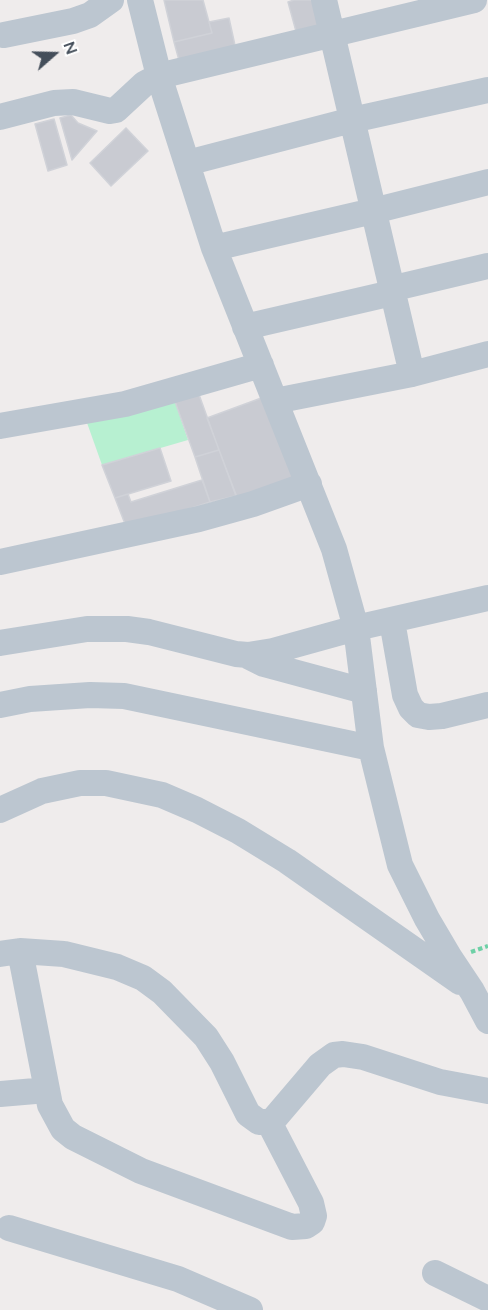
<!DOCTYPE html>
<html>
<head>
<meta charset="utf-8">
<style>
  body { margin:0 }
  #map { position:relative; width:488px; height:1310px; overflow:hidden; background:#efecec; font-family:Lato,sans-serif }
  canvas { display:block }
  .north { position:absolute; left:24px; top:24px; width:60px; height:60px; -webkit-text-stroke:4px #fff; paint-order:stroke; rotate:70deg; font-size:16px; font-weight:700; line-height:24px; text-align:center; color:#444e5a }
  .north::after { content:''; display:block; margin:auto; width:21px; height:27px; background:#444e5a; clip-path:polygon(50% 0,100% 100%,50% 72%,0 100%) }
</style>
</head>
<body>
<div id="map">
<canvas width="488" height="1310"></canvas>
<div class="north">N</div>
</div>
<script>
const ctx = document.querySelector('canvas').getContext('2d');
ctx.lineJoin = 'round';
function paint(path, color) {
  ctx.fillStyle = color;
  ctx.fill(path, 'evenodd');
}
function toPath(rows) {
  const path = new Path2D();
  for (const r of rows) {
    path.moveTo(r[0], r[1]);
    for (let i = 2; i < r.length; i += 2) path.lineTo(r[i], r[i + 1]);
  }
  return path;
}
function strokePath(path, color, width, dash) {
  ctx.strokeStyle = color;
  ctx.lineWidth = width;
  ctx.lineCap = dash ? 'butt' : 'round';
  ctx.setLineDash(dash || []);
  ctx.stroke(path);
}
const green = toPath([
  [173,396,188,440,102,465,86,420]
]);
const building = toPath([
  [164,0,203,0,212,33,174,42,164,0],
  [294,0,312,0,319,29,297,35,288,2,294,0],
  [229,18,236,50,180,64,174,42,212,33,209,22,229,18],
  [71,115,78,123,97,131,72,160,60,118,71,115],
  [54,119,67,165,48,171,35,124,54,119],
  [126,128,148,151,111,186,90,163,126,128],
  [197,389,219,450,195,457,173,396,197,389],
  [264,397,295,481,238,500,207,418,264,397],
  [160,448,171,481,115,498,102,465,160,448],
  [219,450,236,496,210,502,195,457,219,450],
  [202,480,210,502,127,529,115,498,128,494,131,502,202,480]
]);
const path = toPath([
  [471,952,488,946]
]);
const minor = toPath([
  [140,0,159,76,214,248,334,549,356,628,371,748,400,865,427,919,450,958,472,991,488,1021],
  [324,0,412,374],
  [4,35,73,21,90,15,111,0],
  [0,117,54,103,73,102,110,111,116,110,144,84,159,76,474,0],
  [187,163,352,120,488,90],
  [214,248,373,211,488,182],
  [245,327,392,293,403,286,488,266],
  [275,401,412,374,488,354],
  [0,426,125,404,261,365],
  [0,562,199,519,253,504,309,484],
  [392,621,405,695,411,708,418,715,429,717,442,716,488,705],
  [0,643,87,629,127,629,149,632,236,654,248,655,273,651,356,628,488,598],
  [248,656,264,664,364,691],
  [0,705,30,699,90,695,124,696,371,748],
  [0,810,42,791,80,783,106,783,162,795,197,810,238,831,287,861,460,982],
  [20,951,50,1105,63,1129,73,1137,141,1171,292,1227,306,1226,312,1222,314,1216,311,1203,269,1122],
  [0,954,20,951,64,954,117,967,143,978,162,992,206,1037,222,1062,248,1114,259,1122,269,1122,274,1119,320,1065,334,1055,343,1054,363,1057,440,1082,488,1091],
  [0,1094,47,1090],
  [9,1228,178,1279,250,1310],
  [435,1273,488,1299]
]);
paint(green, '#b7f0d1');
paint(building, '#c9cbd2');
strokePath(building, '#d0d2d8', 1.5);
strokePath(path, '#6ed0a6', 4, [4.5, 3]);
strokePath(minor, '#bcc6d0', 26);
</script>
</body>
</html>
